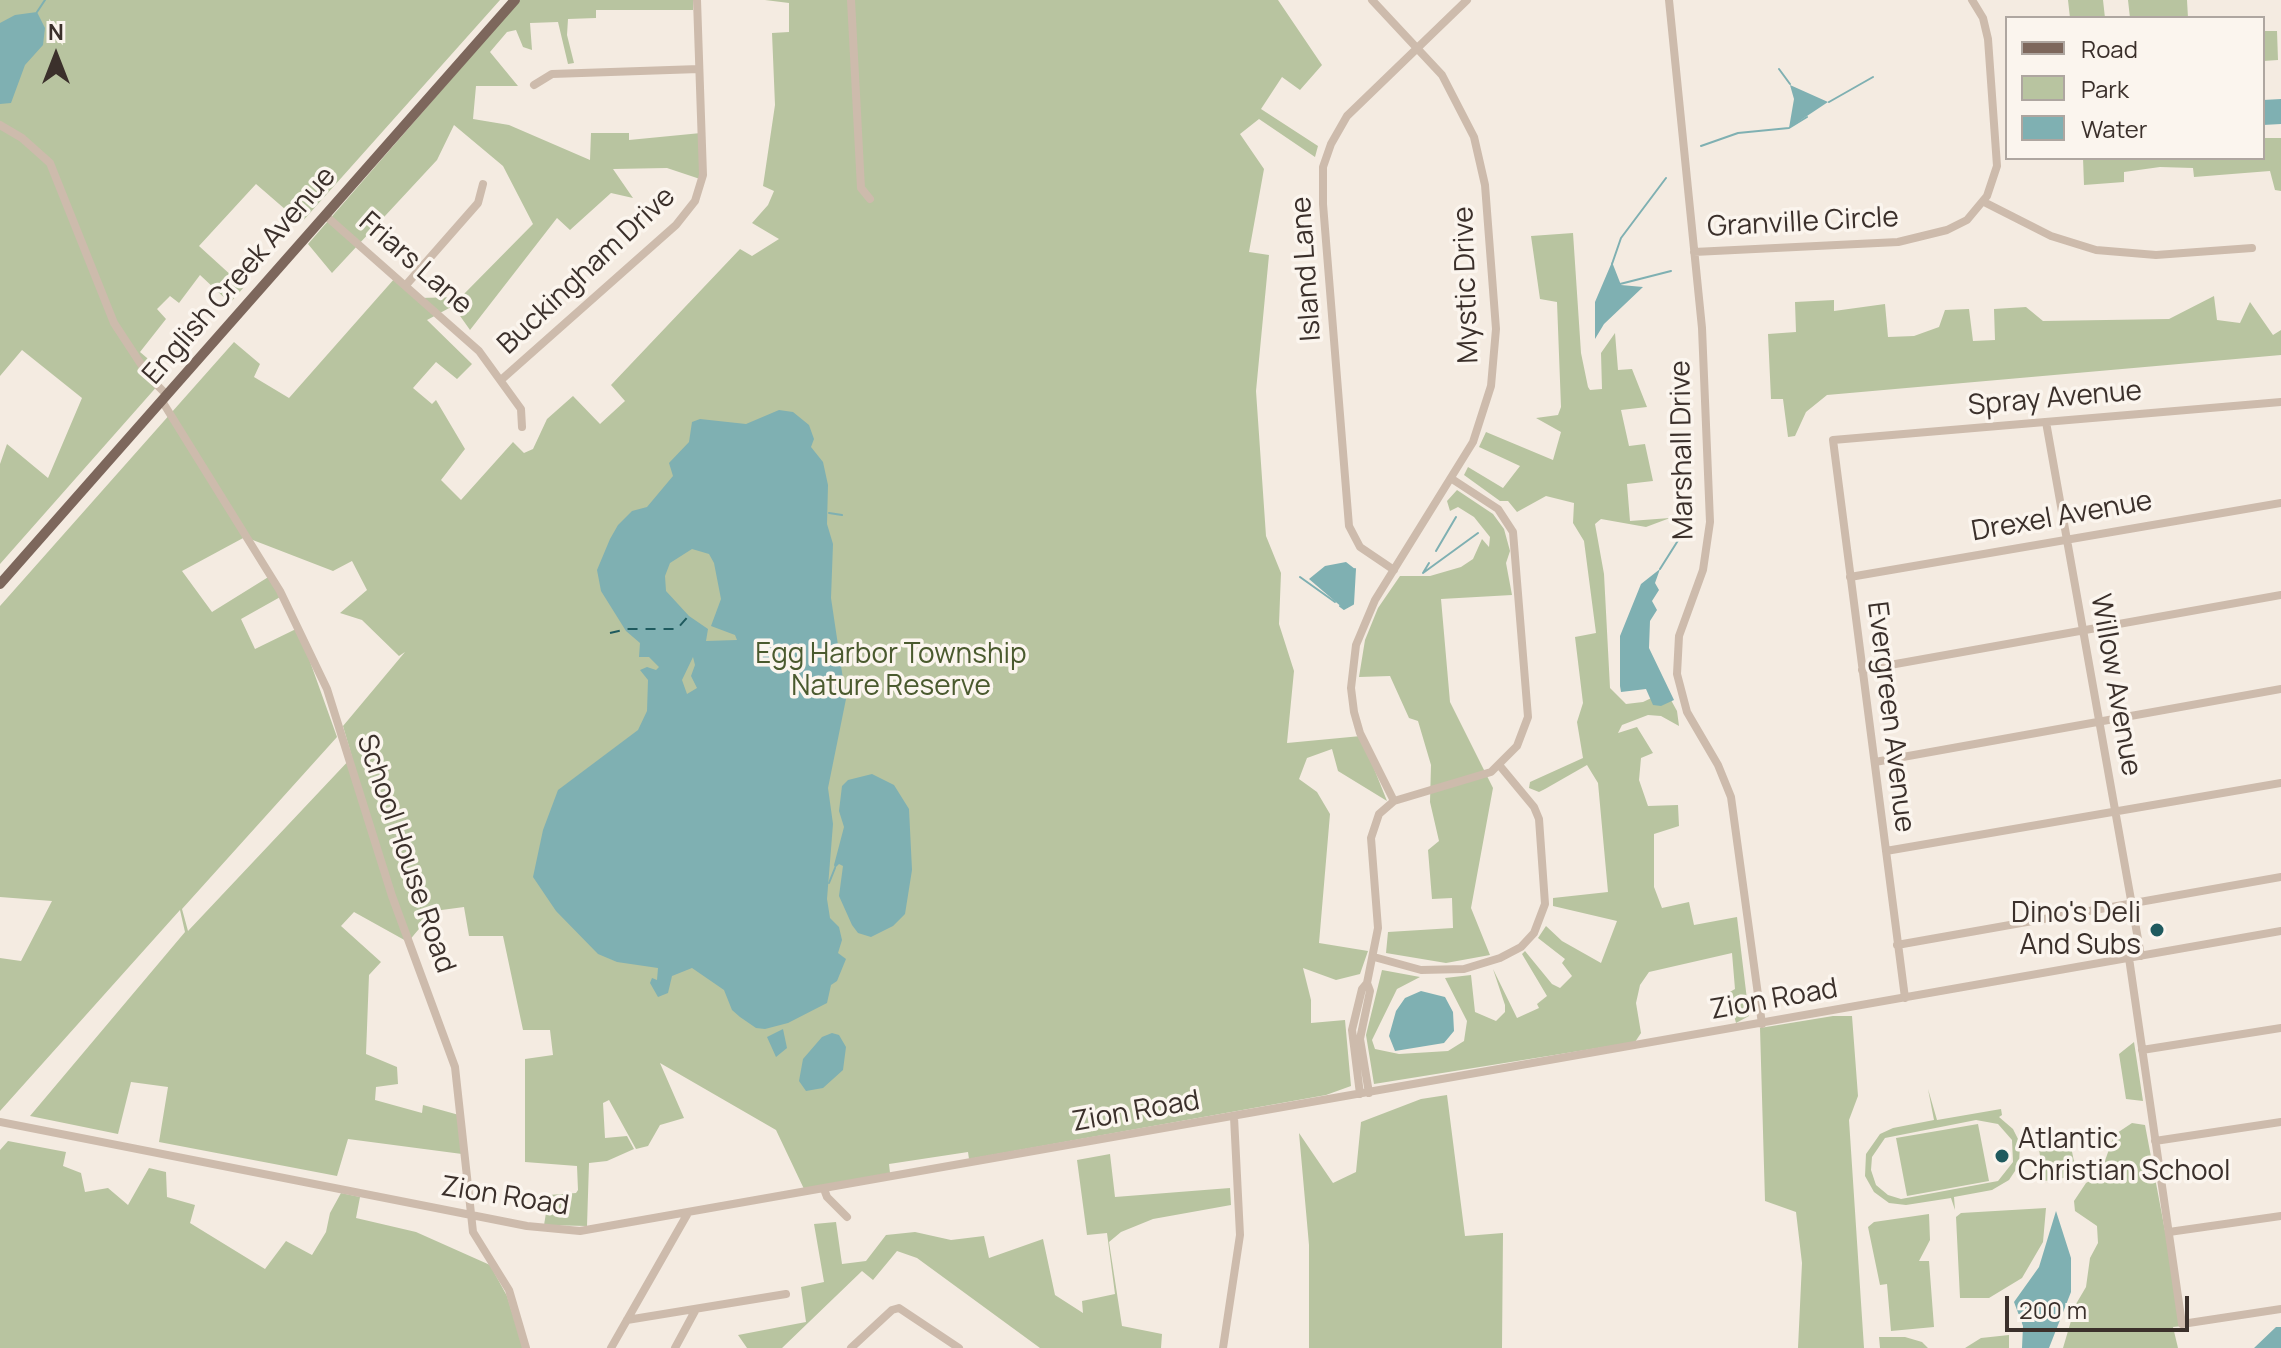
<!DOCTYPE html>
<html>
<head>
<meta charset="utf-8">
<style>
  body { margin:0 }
  #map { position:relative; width:2281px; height:1348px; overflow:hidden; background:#f4ebe1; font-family:Manrope,sans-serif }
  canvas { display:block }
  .legend { position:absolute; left:2005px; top:16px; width:260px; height:144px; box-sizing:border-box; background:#fbf5ee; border:2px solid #aea6a0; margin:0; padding:10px 14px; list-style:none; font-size:24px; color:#3b302b }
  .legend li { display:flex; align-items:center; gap:16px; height:40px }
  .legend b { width:40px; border:2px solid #aea6a0 }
  .north { position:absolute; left:16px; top:16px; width:80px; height:80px; -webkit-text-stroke:6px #fbf5ee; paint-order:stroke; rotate:0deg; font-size:22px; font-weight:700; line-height:32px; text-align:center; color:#3b302b }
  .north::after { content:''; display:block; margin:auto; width:28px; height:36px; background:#3b302b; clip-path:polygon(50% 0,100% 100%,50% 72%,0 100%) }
  .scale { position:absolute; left:2005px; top:1296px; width:184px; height:36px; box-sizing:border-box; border:4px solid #3b302b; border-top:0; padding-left:10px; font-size:24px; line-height:28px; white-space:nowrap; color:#3b302b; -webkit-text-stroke:6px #fbf5ee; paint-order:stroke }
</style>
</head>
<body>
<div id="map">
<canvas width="2281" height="1348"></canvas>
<ul class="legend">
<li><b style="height:10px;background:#7d675c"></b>Road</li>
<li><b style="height:22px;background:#b8c4a0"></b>Park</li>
<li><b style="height:22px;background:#7fb0b2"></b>Water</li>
</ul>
<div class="north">N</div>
<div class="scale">200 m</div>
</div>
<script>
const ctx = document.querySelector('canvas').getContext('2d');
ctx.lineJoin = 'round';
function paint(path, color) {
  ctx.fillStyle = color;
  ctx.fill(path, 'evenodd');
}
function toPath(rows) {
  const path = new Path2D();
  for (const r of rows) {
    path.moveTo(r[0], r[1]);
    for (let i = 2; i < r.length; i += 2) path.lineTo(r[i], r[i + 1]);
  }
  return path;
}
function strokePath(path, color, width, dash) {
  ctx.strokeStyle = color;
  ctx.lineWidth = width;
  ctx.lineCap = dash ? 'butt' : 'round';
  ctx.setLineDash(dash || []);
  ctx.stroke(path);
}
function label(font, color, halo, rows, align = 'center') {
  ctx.font = font + ' Manrope,sans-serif';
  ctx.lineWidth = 7;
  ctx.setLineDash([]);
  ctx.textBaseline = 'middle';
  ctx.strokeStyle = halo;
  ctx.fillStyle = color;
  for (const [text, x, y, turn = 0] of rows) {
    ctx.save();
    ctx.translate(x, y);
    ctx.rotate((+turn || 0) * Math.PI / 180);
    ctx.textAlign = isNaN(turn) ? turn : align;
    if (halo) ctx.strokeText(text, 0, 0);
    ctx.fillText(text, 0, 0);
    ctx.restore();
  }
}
const green = toPath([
  [0,0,500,0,301,223,256,184,199,246,244,287,230,303,200,275,179,303,170,296,157,309,166,319,140,352,167,375,0,564,0,464,7,444,48,478,82,398,22,350,0,376],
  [520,0,693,0,693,10,596,10,596,18,568,19,567,35,574,63,568,64,558,22,530,23,532,50,523,47,516,30,507,32,490,52,518,86,476,86,473,119,509,125,590,160,591,133,629,133,629,140,701,133,703,180,667,168,613,169,633,198,611,193,570,230,557,218,470,330,453,306,427,320,472,364,457,379,436,362,413,388,432,404,436,400,465,449,441,480,461,500,513,442,524,453,533,449,547,419,573,396,600,424,625,401,611,385,740,249,752,256,779,239,752,223,768,205,774,191,763,186,775,105,772,33,789,32,789,3,765,0,1278,0,1322,65,1300,90,1282,77,1261,109,1318,146,1315,157,1259,119,1240,134,1264,169,1249,252,1269,255,1256,391,1266,536,1281,573,1279,624,1294,671,1287,743,1361,736,1387,801,1338,771,1332,749,1307,758,1299,779,1317,792,1330,814,1319,943,1368,951,1360,974,1336,980,1303,968,1311,1000,1311,1023,1345,1020,1351,1086,1326,1095,969,1159,968,1152,889,1164,890,1173,804,1189,776,1130,660,1063,684,1118,660,1125,648,1146,636,1149,609,1100,603,1103,605,1138,627,1136,634,1149,607,1161,589,1163,587,1226,544,1225,549,1195,576,1193,578,1190,577,1166,525,1162,525,1059,553,1055,550,1030,523,1030,503,936,469,936,464,907,434,911,408,942,354,912,341,926,381,962,369,975,366,1054,397,1067,398,1084,376,1087,375,1100,422,1113,423,1105,459,1115,462,1154,348,1139,337,1176,159,1142,168,1087,131,1082,118,1134,30,1116,185,932,180,910,0,1111,0,958,21,961,52,901,0,897,0,606,234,342,260,364,254,377,289,398,395,278,418,298,461,297,533,224,503,166,454,125,437,160,332,273,308,244],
  [245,537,333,571,352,561,367,590,340,613,362,620,399,656,405,652,343,726,352,757,188,931,182,909,337,737,298,628,255,649,241,619,282,596,270,576,212,612,182,571],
  [2068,0,2103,0,2105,18,2070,18],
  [2128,0,2187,0,2188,18,2130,18],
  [2263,31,2277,31,2278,60,2263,61],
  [2263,138,2281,138,2281,191,2275,190,2270,171,2194,177,2193,168,2160,167,2124,172,2124,182,2084,185,2083,158,2263,158],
  [1573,233,1581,353,1588,387,1590,390,1602,389,1601,353,1615,333,1618,370,1632,369,1647,407,1621,410,1629,446,1645,444,1653,481,1627,484,1630,521,1670,518,1646,527,1601,519,1595,524,1604,574,1610,688,1626,704,1643,702,1666,691,1677,711,1679,726,1661,716,1648,715,1622,725,1618,733,1637,727,1653,753,1641,758,1639,780,1648,806,1678,805,1679,826,1654,834,1654,887,1662,908,1689,902,1694,925,1737,917,1749,1016,1736,1023,1728,993,1735,989,1732,953,1649,972,1640,985,1636,1003,1641,1033,1635,1042,1374,1084,1366,1035,1382,970,1420,977,1397,989,1372,1040,1375,1049,1399,1054,1448,1051,1464,1041,1467,1021,1445,978,1471,975,1475,1012,1496,1021,1505,1012,1505,1005,1493,969,1517,1018,1539,1008,1537,1004,1547,996,1522,954,1525,951,1552,984,1560,988,1572,976,1562,963,1565,959,1538,938,1546,926,1562,941,1601,963,1617,921,1553,906,1553,898,1608,892,1598,783,1587,765,1545,789,1539,792,1529,788,1530,782,1583,758,1577,722,1583,703,1575,637,1596,633,1584,541,1573,523,1574,503,1546,496,1517,512,1508,501,1500,501,1464,475,1468,467,1503,488,1520,466,1479,447,1486,432,1553,460,1561,432,1536,418,1558,415,1561,407,1557,302,1540,299,1531,236],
  [2214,296,2217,320,2240,323,2250,302,2273,335,2281,330,2281,355,1827,395,1806,412,1795,436,1788,437,1783,399,1771,399,1768,334,1796,332,1795,302,1834,300,1834,311,1885,304,1888,337,1914,336,1939,327,1945,310,1969,309,1973,341,1995,340,1994,309,2026,307,2043,321,2169,319],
  [1457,490,1493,514,1504,529,1510,551,1506,563,1512,595,1441,599,1450,702,1493,788,1471,908,1490,955,1446,963,1386,953,1388,932,1453,928,1452,898,1432,899,1428,850,1439,841,1430,802,1431,765,1418,721,1409,718,1390,676,1359,677,1365,640,1378,608,1400,576,1430,576,1461,567,1473,559,1482,539,1489,547,1490,537,1474,517,1458,507,1450,511,1447,501],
  [1833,1016,1852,1016,1858,1096,1849,1120,1864,1348,1798,1348,1802,1263,1796,1212,1765,1201,1760,1028],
  [2134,1042,2143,1101,2126,1099,2119,1054],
  [1928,1089,1937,1120,2001,1109,2002,1115,1999,1117,2013,1129,2020,1143,2019,1165,2009,1180,1992,1190,1954,1197,1955,1210,1951,1198,1906,1205,1889,1203,1874,1192,1865,1176,1866,1154,1880,1134,1893,1128,1934,1120],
  [1976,1120,1998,1124,2012,1140,2013,1162,1998,1181,1901,1199,1888,1195,1876,1185,1871,1170,1872,1157,1885,1138],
  [1447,1095,1465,1236,1503,1233,1502,1348,1309,1348,1309,1245,1299,1133,1333,1183,1356,1172,1361,1122,1421,1099],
  [2132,1123,2145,1125,2183,1326,2173,1327,2178,1348,2063,1348,2076,1304,2086,1287,2090,1258,2098,1243,2097,1226,2075,1211,2074,1201,2086,1183,2100,1175,2114,1135],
  [1978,1124,1989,1181,1907,1196,1896,1138],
  [2069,1137,2077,1176,2044,1181,2038,1143],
  [8,1141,66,1152,63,1166,81,1173,85,1192,108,1188,128,1205,149,1168,166,1172,167,1197,195,1205,190,1223,265,1269,286,1241,312,1255,326,1232,330,1213,341,1193,360,1197,356,1218,416,1232,490,1265,507,1296,523,1348,0,1348,0,1150],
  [1110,1154,1115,1197,1230,1188,1231,1205,1153,1219,1121,1232,1109,1242,1122,1326,1162,1334,1161,1348,1040,1348,917,1258,897,1251,873,1280,862,1271,782,1348,747,1348,738,1335,806,1322,801,1287,824,1282,814,1224,836,1222,842,1264,866,1261,886,1235,915,1232,951,1240,984,1236,989,1258,1043,1239,1055,1295,1083,1313,1082,1301,1115,1294,1107,1233,1087,1235,1077,1160],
  [2046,1208,2043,1242,2022,1278,1989,1298,1960,1298,1956,1217,1961,1213],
  [1929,1214,1930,1240,1919,1261,1929,1261,1934,1327,1891,1331,1887,1284,1880,1285,1868,1227,1874,1222],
  [2009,1335,2009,1348,1965,1348,1981,1338],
  [1879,1337,1905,1337,1922,1342,1928,1348,1880,1348]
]);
const water = toPath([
  [37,12,45,28,43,45,25,65,11,103,0,104,0,23,15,15],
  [1790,85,1828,102,1789,128,1794,99],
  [2281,99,2281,124,2263,125,2263,100],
  [1612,262,1621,285,1643,287,1604,324,1595,339,1595,302],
  [779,410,793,412,809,425,814,439,811,447,823,462,828,485,827,524,833,544,831,598,846,699,828,788,833,824,827,899,830,918,839,927,842,940,838,953,846,959,837,981,831,985,827,1003,788,1023,765,1029,756,1028,740,1017,732,1010,724,990,692,968,672,976,668,993,658,997,650,983,652,978,657,980,658,968,617,962,598,954,556,911,533,877,543,830,558,790,638,730,647,711,648,680,640,670,647,667,656,670,659,667,649,657,639,657,640,643,626,631,601,591,597,570,610,539,618,525,632,511,647,507,673,476,669,463,689,442,692,422,700,419,746,424],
  [692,549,709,554,714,563,721,599,711,626,735,635,737,640,706,641,708,629,689,616,666,591,665,576,670,563],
  [693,657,695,665,691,676,697,688,687,694,682,680],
  [1346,562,1355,569,1353,604,1344,609,1309,579,1325,566],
  [1660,569,1655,583,1659,590,1652,601,1657,610,1650,621,1649,648,1674,700,1661,706,1653,705,1646,689,1621,692,1620,686,1620,636,1641,584],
  [872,774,894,785,909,809,912,870,905,914,893,926,871,937,858,933,852,925,839,896,843,866,839,864,835,868,834,865,844,827,839,811,842,786,848,780],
  [1421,991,1445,997,1453,1012,1454,1031,1444,1043,1395,1051,1389,1036,1396,1011,1405,998],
  [783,1029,787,1048,776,1057,767,1037],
  [832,1033,839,1035,846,1047,843,1070,823,1088,806,1091,799,1081,803,1059,822,1037],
  [2056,1211,2071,1258,2071,1292,2049,1348,2022,1348,2023,1326,2014,1302,2039,1267],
  [2276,1327,2281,1327,2281,1348,2254,1348]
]);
const stream = toPath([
  [37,12,45,0],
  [1779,69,1790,84],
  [1829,102,1873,77],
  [1701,146,1738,133,1789,128,1807,117],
  [1612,264,1621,238,1666,178],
  [1620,284,1671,271],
  [829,513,842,515],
  [1436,551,1456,517],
  [1429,563,1423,573,1478,533],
  [1660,569,1684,531],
  [1300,577,1335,602],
  [1340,606,1344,609,1353,604,1355,569],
  [829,883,835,868]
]);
const ferry = toPath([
  [610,633,627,629,677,629,691,613]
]);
const minor = toPath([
  [851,0,861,188,870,199],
  [1372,0,1442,75,1474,137,1485,185,1496,329,1491,386,1473,442,1375,600,1356,645,1351,688,1354,712,1360,733,1394,801],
  [1669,0,1702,328,1710,522,1703,570,1679,636,1677,674,1687,712,1718,765,1731,797,1762,1024],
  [534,85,552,74,699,69],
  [0,125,22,138,50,163,114,323,150,378,167,395],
  [1984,202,2051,236,2096,250,2156,255,2252,248],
  [326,216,479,351,521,409,522,427],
  [1694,252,1898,242,1947,230,1967,220,1987,196,1997,166,1988,39,1983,18,1972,0],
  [406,285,478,203,483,184],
  [501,380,676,225,695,201,703,175,697,0],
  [162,401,280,591,327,689,392,896,455,1067,473,1232,509,1290,526,1348],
  [2046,422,2141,956],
  [1394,570,1360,547,1349,526,1323,204,1323,167,1331,144,1347,116,1467,0],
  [1850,577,2281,503],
  [1862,670,2281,595],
  [1875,762,2281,689],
  [1886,851,2281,783],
  [1897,945,2281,877],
  [1374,957,1421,970,1464,969,1500,958,1521,947,1534,933,1545,904,1539,819,1534,807,1500,766],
  [2129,958,2182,1324,2281,1309],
  [1367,983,1378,928,1371,838,1379,814,1394,801,1491,772,1517,746,1528,717,1513,532,1498,509,1452,479],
  [1905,998,1833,440,2281,402],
  [2142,1050,2281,1028],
  [1360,1094,1352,1030,1362,989,1367,983,1370,991,1360,1039,1369,1093],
  [0,1122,527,1226,580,1231,2281,931],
  [2155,1141,2281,1122],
  [824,1189,827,1197,847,1217],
  [2169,1232,2281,1216],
  [627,1320,786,1294],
  [611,1348,688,1213],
  [675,1348,695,1311],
  [851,1348,892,1310,899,1308,959,1348],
  [1223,1348,1240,1235,1234,1117]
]);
const major = toPath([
  [0,584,515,0]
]);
const markers = [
  [2157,930,8,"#1f5a5e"],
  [2002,1156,8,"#1f5a5e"]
];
const streetNames = [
  ["Granville Circle",1803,223,-3],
  ["Friars Lane",415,264,41],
  ["Island Lane",1307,269,-94],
  ["Buckingham Drive",587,271,-43],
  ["English Creek Avenue",240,276,-49],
  ["Mystic Drive",1467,285,-92],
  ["Spray Avenue",2055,399,-5],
  ["Marshall Drive",1683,450,-91],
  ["Drexel Avenue",2062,517,-10],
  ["Willow Avenue",2115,685,80],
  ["Evergreen Avenue",1890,717,83],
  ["School House Road",405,854,71],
  ["Zion Road",1774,1000,-10],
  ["Zion Road",1136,1112,-10],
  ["Zion Road",505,1197,9]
];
const parkNames = [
  ["Egg Harbor Township",891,655],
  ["Nature Reserve",891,687]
];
const poiNames = [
  ["Dino's Deli",2141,914],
  ["And Subs",2141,946],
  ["Atlantic",2018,1140,"left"],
  ["Christian School",2018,1172,"left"]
];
paint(green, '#b8c4a0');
paint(water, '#7fb0b2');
strokePath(stream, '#7fb0b2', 2);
strokePath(ferry, '#1f5a5e', 2, [10, 8]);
strokePath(minor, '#cdbbac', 8);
strokePath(major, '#7d675c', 10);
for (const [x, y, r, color] of markers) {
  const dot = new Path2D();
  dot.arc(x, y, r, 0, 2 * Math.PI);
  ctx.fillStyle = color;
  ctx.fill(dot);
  strokePath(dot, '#fbf5ee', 3);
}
label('28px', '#3b302b', '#fbf5ee', streetNames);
label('28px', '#4a5a2e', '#fbf5ee', parkNames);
label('28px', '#3b302b', '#fbf5ee', poiNames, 'right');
</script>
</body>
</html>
